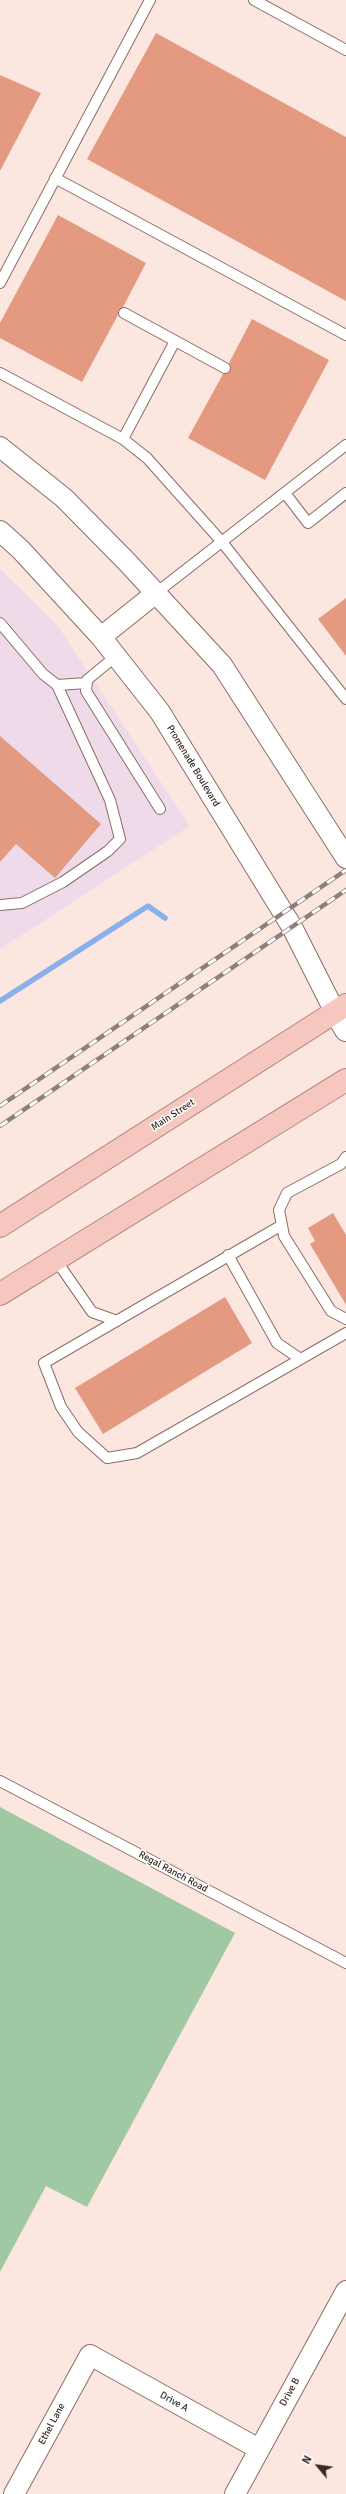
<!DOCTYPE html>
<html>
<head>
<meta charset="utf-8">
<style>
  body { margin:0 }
  #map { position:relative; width:346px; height:2494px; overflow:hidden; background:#fbe7e0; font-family:Signika,sans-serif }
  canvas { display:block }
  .north { position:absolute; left:298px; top:2446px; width:40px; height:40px; -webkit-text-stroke:3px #fff; paint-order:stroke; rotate:299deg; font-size:11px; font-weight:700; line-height:16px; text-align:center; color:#362925 }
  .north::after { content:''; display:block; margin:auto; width:14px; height:18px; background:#362925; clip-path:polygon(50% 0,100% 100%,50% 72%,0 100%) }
</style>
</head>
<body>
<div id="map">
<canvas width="346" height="2494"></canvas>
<div class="north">N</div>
</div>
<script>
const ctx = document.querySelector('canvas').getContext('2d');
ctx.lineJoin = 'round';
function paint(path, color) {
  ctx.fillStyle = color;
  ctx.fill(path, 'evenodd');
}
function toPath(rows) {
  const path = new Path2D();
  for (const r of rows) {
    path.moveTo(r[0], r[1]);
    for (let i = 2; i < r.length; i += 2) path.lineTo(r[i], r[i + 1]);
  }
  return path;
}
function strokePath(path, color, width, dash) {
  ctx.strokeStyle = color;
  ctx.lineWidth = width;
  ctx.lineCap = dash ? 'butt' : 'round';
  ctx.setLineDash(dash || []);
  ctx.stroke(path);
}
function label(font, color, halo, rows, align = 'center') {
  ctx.font = font + ' Signika,sans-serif';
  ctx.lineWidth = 3;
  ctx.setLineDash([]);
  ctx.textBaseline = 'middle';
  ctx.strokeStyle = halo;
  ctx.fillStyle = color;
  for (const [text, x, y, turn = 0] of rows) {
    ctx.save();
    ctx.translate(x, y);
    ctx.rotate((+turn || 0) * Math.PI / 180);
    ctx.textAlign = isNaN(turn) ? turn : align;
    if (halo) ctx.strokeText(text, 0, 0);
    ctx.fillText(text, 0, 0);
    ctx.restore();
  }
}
const commercial = toPath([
  [0,569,57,625,190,826,0,949]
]);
const green = toPath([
  [0,1807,235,1933,87,2207,46,2186,0,2272]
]);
const stream = toPath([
  [0,1001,148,906,165,918]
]);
const building = toPath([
  [156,33,346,137,346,301,87,159],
  [0,75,41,93,0,171],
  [58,215,146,263,123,307,119,310,118,315,82,382,0,338,0,323],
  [252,319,329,360,265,480,188,438,223,374,230,371,231,367,229,363],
  [346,598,346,656,318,619],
  [0,736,101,824,55,878,16,844,0,862],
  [333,1213,346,1235,346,1305,310,1244,315,1241,308,1228],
  [225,1297,252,1343,103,1434,75,1388]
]);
const service = toPath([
  [254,0,346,50],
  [55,178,346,335],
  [0,283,150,0],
  [124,313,225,368],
  [0,373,123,439,147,458,222,542,346,699],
  [123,439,175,341],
  [285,493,308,523,346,493],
  [156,593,346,445],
  [0,623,43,674,57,685,87,683],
  [116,656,87,680,86,691,160,809],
  [0,905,22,903,63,882,108,851,120,839,110,800,57,685],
  [346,1157,341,1164,287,1193,279,1210,284,1236,331,1311,346,1319],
  [282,1225,44,1363,61,1407,78,1432,107,1458,137,1453,346,1333],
  [228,1255,277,1343,299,1358],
  [56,1260,92,1312,117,1321],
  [0,1781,346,1963]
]);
const minor = toPath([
  [0,447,64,498,128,563,222,665,346,858],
  [0,531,21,550,101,637,160,712,292,927,335,1012],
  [101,637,156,593],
  [14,2494,90,2355,259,2449],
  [235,2494,346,2291]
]);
const tertiary = toPath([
  [335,1012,346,1030]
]);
const trunk = toPath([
  [0,1226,346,1005],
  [0,1294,346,1080]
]);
const rail = toPath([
  [0,1106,346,870],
  [0,1126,346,890]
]);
const streetNames = [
  ["Promenade Boulevard",193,766,59],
  ["Main Street",173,1115,-33],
  ["Regal Ranch Road",173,1872,28],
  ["Drive B",290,2392,-61],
  ["Drive A",174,2402,29],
  ["Ethel Lane",52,2424,-62]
];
paint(commercial, '#efdae9');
paint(green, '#a0c8a3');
strokePath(stream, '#8ab0eb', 5.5);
paint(building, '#e39a80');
strokePath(service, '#8a6e64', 12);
strokePath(minor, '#8a6e64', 22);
strokePath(tertiary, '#8a6e64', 24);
strokePath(trunk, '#b2877f', 24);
strokePath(service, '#fff', 10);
strokePath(minor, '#fff', 20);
strokePath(tertiary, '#fff', 22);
strokePath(trunk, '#f6c7bf', 22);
strokePath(rail, '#8f7f7a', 4.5);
strokePath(rail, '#fff', 3, [9]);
label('10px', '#362925', '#fff', streetNames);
</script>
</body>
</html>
